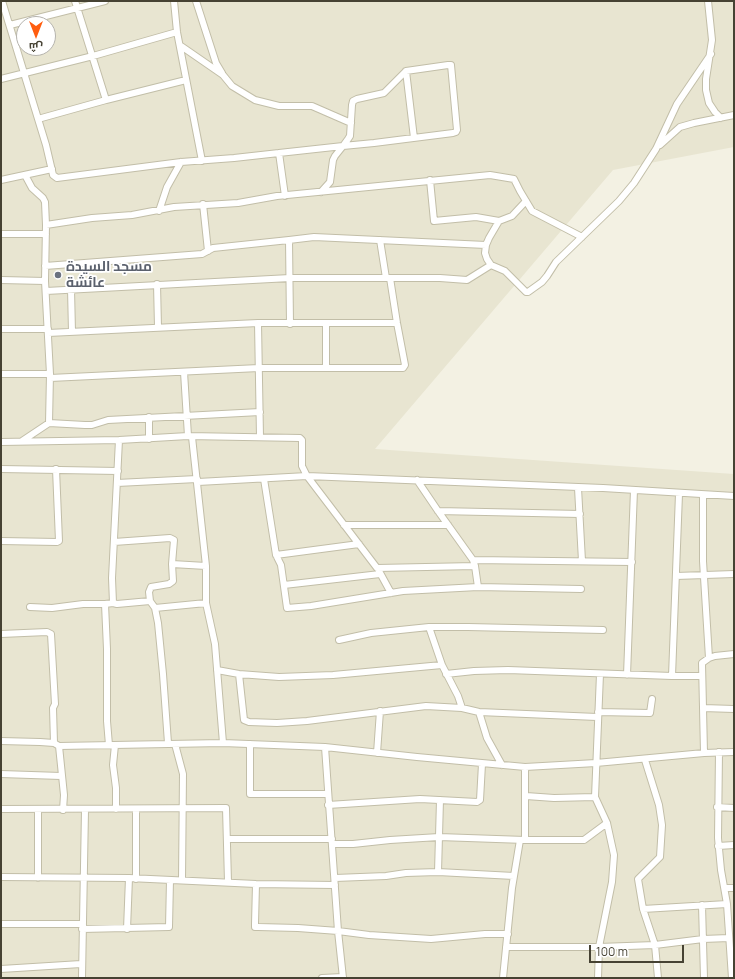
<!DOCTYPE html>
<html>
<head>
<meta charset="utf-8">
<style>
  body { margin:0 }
  #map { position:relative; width:735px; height:979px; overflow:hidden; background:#f3f1e3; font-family:Manrope,Cairo,sans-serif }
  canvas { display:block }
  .frame { position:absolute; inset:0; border:2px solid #464233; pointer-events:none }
  .north { position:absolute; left:16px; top:16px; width:40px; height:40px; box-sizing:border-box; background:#fff; border:1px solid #b5b3ad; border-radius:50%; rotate:180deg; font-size:11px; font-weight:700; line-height:16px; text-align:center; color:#464233 }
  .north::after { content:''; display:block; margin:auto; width:14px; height:18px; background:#ff5d0f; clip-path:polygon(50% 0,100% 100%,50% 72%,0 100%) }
  .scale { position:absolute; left:589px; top:945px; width:95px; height:18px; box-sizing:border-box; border:2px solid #464233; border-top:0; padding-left:5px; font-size:12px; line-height:14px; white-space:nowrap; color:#464233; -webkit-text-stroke:3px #fff; paint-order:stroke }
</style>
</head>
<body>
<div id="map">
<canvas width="735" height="979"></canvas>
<div class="frame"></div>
<div class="north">ش</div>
<div class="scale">100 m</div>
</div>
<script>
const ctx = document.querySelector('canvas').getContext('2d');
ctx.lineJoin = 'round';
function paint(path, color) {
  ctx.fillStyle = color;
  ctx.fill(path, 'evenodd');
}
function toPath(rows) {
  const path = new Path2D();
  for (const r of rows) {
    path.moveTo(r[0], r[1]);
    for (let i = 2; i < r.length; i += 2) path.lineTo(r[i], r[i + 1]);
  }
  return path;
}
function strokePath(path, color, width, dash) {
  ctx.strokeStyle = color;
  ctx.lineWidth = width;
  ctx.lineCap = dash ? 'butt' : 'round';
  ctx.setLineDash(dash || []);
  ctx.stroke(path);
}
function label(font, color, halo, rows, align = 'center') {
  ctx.font = font + ' Manrope,Cairo,sans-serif';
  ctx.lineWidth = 3.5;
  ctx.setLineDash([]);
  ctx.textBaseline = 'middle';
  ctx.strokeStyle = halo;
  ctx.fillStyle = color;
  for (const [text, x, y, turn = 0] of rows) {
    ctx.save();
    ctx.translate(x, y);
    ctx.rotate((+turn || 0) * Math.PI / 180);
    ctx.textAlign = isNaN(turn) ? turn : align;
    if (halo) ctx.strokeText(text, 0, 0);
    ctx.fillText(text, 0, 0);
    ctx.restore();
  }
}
const residential = toPath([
  [1,1,734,1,734,147,613,170,375,449,734,474,734,978,1,978],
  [24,24,48,24,48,48,24,48]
]);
const street = toPath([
  [2,1,46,145,53,175,57,178,181,162,234,158,279,153,343,146,374,143,453,133,456,132,457,130,451,65,448,65,406,71,384,93,357,99,353,101,352,105,350,136,348,139,343,146,335,156,333,160,330,182,321,192],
  [75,1,106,100],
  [174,1,177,32,202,161],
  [196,1,216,63,222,73],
  [708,1,712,40,706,79,706,90,709,103,715,112,721,118],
  [10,25,105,1],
  [181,46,223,75,232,86,255,100,279,106,312,106,351,123],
  [406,71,414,138],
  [1,79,93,56,177,32],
  [38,119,106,100,186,80],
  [660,145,680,127,694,123,734,115],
  [279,153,285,196],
  [25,175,32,188,43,198,45,202,46,225,45,281,50,374,49,423],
  [1,180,52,169],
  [430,180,434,221,476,217,499,221],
  [526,201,512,216,499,221,489,238,486,245,485,253,487,259,491,265,505,271,526,292,528,292,542,282,547,276,556,262,619,201,634,183,656,149,677,104,711,54],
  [203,204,208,251],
  [159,211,167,187,181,162],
  [46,225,92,218,132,215,174,207,238,203,277,196,490,175,514,179,520,191,532,211,582,237],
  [1,234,46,234],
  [289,240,290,324],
  [380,240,386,278],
  [45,266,202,254,213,248,289,240,314,237,486,245],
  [1,280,45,281],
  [157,284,158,327],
  [71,289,72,332],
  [46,291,290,278,440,278,467,280,491,265],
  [258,323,260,437],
  [326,324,326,368],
  [1,329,48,329],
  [48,333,258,323,397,323],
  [184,372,188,436],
  [1,374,50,374],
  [50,378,259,368,403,368,405,365,397,323,390,278],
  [192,437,206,566,206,603,215,644,223,743],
  [149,439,149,417],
  [22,441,49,423,85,425,92,425,108,420,260,412],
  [1,442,119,440,188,436,300,438,302,440,302,466,307,476,603,488,734,496],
  [1,469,118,471],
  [264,479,276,555,281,565,287,608,311,606,403,591,478,587,581,589],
  [417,480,438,511,473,560,475,566,478,587],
  [198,482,307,476,377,568,475,566],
  [117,483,197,479],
  [578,488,582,561],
  [703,495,703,561,709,658],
  [438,511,580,514],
  [344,525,448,525],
  [1,541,57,542,59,541,56,469],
  [114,542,170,538,174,540,172,564,173,581,169,584,151,587,149,592,150,601,155,608,158,623,163,674,168,743],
  [276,555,359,544],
  [473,560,632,562],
  [172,564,206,566],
  [379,571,391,593],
  [676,576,734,574],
  [284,585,380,574],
  [113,603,112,578,119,440],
  [105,604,107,649,107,721,109,745],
  [30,607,52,608,83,604,105,604,113,603,117,604,150,601],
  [155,608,206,603],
  [429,627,442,665,458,696,462,708],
  [1,634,47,632,51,634,55,704,53,708,54,743],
  [339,640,371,633,429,627,468,627,603,630],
  [217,670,239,674,279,677,333,675,442,665],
  [239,674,244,720,249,722,277,723,307,721,426,706,462,708,479,712,597,717],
  [446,674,474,671,508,670,672,676,702,676],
  [627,675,634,490],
  [672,676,679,494],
  [703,708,734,709],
  [479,712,487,738,502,765],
  [598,712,650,713,652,699],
  [1,741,40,742,54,743,59,746,223,743,325,747,417,757,525,767,596,763,704,753,734,752],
  [175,744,183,774,182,880],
  [250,744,250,794,328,794],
  [115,745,113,765,116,788,116,809],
  [59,746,64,795,63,810],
  [325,747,338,931,343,978],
  [719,752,718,838,721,870,727,904,732,978],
  [377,753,380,711],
  [704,753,702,663,709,658,715,656,734,654],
  [645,760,659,805,662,825,660,857,638,879,643,909,655,945,658,978],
  [1,774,61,776],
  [526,796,554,798,595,797],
  [328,805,420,799,477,802,480,800,482,764],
  [717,807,734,808],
  [1,809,226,808,228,882],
  [38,810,38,878],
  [227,839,332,839],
  [525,840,525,767],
  [332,844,353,844,390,840,439,837,525,840,584,840,607,823],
  [718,846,734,845],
  [438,872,440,800],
  [1,877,129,878,256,884,335,885],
  [335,878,386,876,406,873,438,872,514,876],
  [136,879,136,810],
  [256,884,255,924,255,927,258,927,298,928,338,931,369,935,431,939,485,934,508,934],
  [725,888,734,888],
  [702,905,704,978],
  [643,909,727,904],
  [1,924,82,924],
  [82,929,169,927,170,880],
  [127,929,129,878],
  [506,947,599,947,655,945,703,939,729,938],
  [1,969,81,964],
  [82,978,85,810],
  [322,978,343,977],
  [503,978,512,888,520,840],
  [598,978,599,947,612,882,614,855,607,823,595,797,600,674]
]);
const markers = [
  [58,275,4,"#6b7280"]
];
const worshipNames = [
  ["مسجد السيدة",66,267],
  ["عائشة",66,283]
];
paint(residential, '#e8e5d1');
strokePath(street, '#c2bea8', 8);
strokePath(street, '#fff', 6);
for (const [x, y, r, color] of markers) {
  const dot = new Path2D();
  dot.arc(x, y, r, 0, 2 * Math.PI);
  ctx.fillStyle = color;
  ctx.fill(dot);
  strokePath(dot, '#fff', 1.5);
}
label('bold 14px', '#5b616d', '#fff', worshipNames, 'left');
</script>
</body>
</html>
